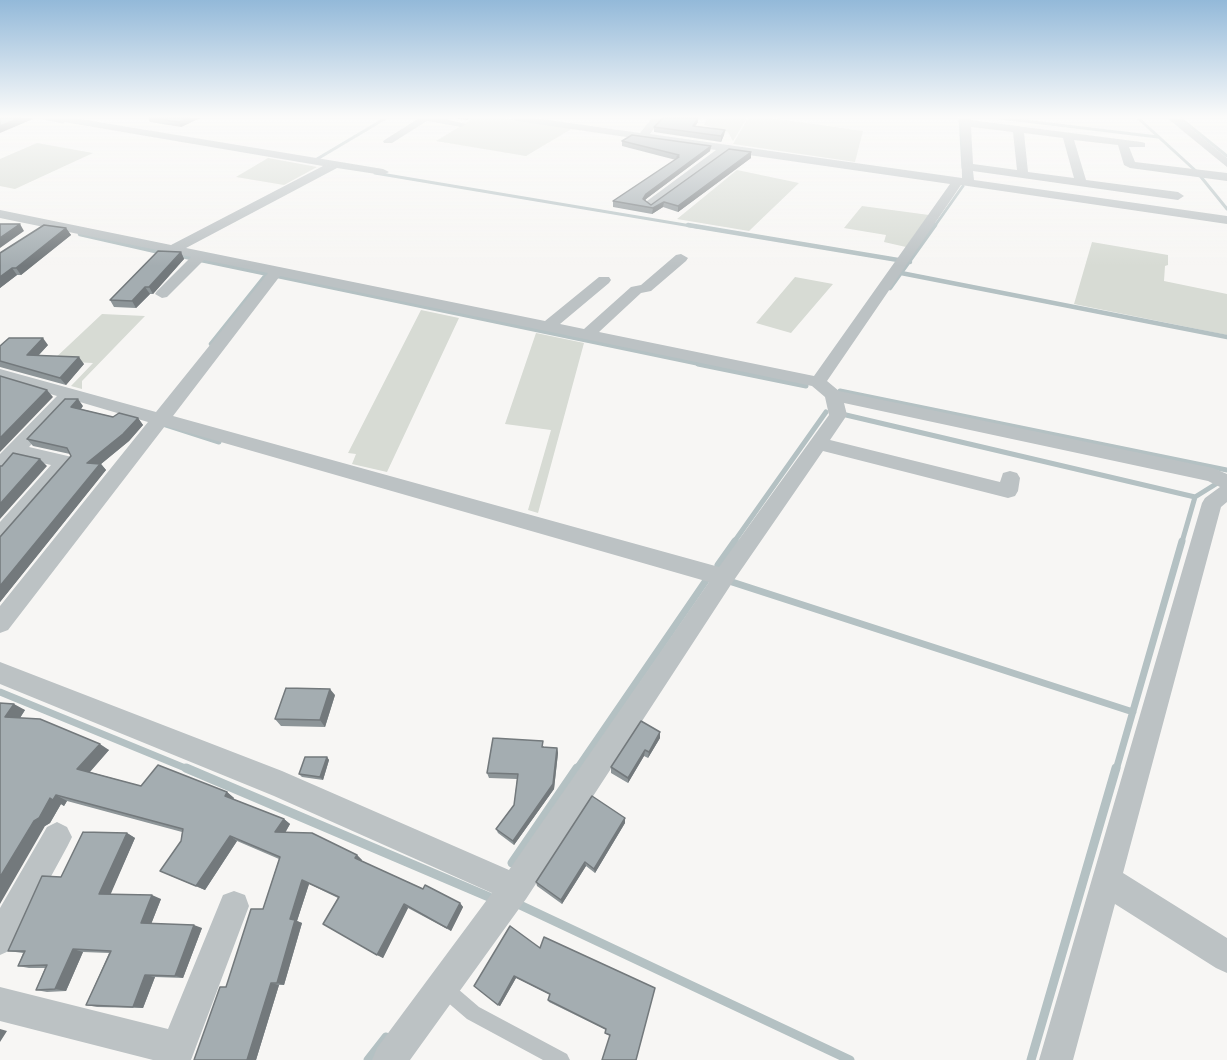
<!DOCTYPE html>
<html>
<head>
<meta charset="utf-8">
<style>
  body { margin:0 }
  canvas { display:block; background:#f7f6f4 }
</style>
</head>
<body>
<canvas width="1227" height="1060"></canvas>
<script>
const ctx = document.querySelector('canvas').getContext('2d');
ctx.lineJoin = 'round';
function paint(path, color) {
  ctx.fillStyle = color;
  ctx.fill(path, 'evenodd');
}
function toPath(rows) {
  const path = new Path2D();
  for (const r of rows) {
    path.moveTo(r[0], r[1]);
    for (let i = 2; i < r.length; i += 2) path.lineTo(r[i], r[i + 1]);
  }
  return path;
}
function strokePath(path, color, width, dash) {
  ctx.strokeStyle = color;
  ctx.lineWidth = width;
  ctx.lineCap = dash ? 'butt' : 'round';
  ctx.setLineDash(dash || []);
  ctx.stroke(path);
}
const green = toPath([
  [474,118,505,118,573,128,526,156,436,141],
  [693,118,747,118,733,141,728,132,704,125,707,119],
  [748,118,772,118,863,131,855,162,733,144],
  [37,143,93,153,15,189,0,186,0,159],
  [268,158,317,167,284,185,236,177],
  [737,170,799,183,749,231,677,219],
  [862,206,929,215,906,247,884,242,886,235,844,228],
  [1092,242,1168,255,1168,265,1165,266,1164,281,1227,294,1227,335,1074,304],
  [795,277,833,284,791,333,756,323],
  [421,310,459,318,387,472,352,464,356,454,348,453],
  [102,314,145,316,82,381,82,389,71,386,93,363,52,361],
  [536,333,584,343,538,513,528,510,551,430,505,424]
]);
const streamFar4 = toPath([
  [43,118,63,122],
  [960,118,963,168],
  [1000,118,1158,137],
  [1138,118,1197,172,1227,209],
  [1180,118,1227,156],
  [312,162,386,118],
  [375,173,697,227],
  [934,227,963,186]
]);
const streamFar3 = toPath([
  [688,225,910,262],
  [80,234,164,253],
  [177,255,705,365],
  [901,273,1227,337],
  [890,288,935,225],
  [211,344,267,274]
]);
const streamFar2 = toPath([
  [698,364,806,386],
  [840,391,1227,470],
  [846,415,1195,497],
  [163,424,219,442],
  [734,542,826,412],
  [1182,542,1195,497,1227,477]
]);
const streamFar1 = toPath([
  [718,565,735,541],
  [732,582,1133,712],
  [0,692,190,770],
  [576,770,707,579],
  [1116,770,1182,541]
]);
const stream = toPath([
  [186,768,489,897],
  [512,863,577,768],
  [520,905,850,1060],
  [368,1060,386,1037],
  [1031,1060,1116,768]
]);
const service = toPath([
  [445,981,451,983,479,1007,567,1054,570,1060,543,1060,467,1019,439,995,437,989,439,983,445,981]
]);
const minor = toPath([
  [53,118,74,118,383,169,389,172,383,175,337,168,186,248,545,321,599,277,609,277,611,280,609,283,560,324,584,329,631,287,641,285,676,255,681,254,688,258,686,261,651,291,641,293,599,332,814,376,950,184,728,152,651,208,645,204,647,201,716,150,516,121,511,118,535,118,640,133,652,118,662,118,650,134,962,178,961,118,971,118,971,120,1141,142,1145,143,1145,147,1129,147,1135,162,1227,173,1227,181,1130,168,1124,165,1118,145,1074,140,1086,180,1178,192,1184,196,1178,200,973,171,974,180,1227,216,1227,224,961,185,827,381,839,391,1213,468,1227,474,1227,502,1221,507,1123,873,1227,938,1227,973,1216,968,1115,904,1073,1060,1039,1060,1202,503,1205,498,1220,487,1208,481,844,403,847,415,830,440,1000,482,1003,473,1010,471,1017,473,1020,478,1018,491,1015,496,1008,498,823,451,732,583,526,899,410,1060,372,1060,377,1048,492,893,274,796,0,684,0,662,282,771,509,870,709,582,165,426,8,630,0,633,0,606,148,422,73,400,29,447,72,457,75,462,7,542,0,544,0,522,51,465,19,458,7,471,0,473,0,454,57,396,0,379,0,369,156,412,268,273,204,260,167,297,162,298,155,294,157,291,191,257,0,218,0,210,171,245,323,166,58,121,53,118],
  [971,127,1013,132,1017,170,973,164,971,127],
  [1024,133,1063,138,1074,178,1028,172,1024,133],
  [280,276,812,386,825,397,829,415,719,567,173,416,280,276],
  [419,118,441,118,466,124,461,127,427,121,392,143,384,143,383,141,419,118],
  [1167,118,1178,118,1227,158,1227,167,1167,118],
  [57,822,67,827,72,837,67,847,11,950,0,955,0,908,47,827,57,822],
  [234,891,245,895,249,906,191,1060,153,1060,0,1021,0,987,168,1029,223,895,234,891]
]);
const wall = toPath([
  [148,118,200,118,181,127,150,122],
  [452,118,470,118,467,120],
  [698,122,695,126,725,130,724,135,721,142,654,132,654,127],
  [622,141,711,146,710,151,646,199,645,200,651,205,751,152,751,158,678,212,663,207,652,214,613,207,613,201,676,160,622,146],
  [66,228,71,235,21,275,17,275,0,288,0,253],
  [181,252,184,259,153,294,150,294,136,308,114,307,110,300],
  [48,345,39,355,84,364,66,385,0,367,0,346],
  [83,406,81,409,113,417,138,418,143,425,129,441,101,464,106,470,0,602,0,537,71,456,70,454,33,446,27,439],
  [335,695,325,727,281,726,275,719],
  [0,703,25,710,20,718,109,750,90,772,141,786,227,792,234,798,233,799,284,819,290,824,285,833,357,855,362,860,361,861,423,889,460,903,463,907,451,931,408,908,383,958,323,924,338,898,309,884,297,921,302,923,284,985,279,985,256,1060,194,1060,226,987,263,909,279,859,237,841,205,890,169,875,181,841,182,832,67,801,64,806,61,804,50,823,45,826],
  [660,732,660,738,648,758,644,756,628,783,611,773,611,767],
  [544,746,544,747,557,748,558,753,554,789,514,845,498,833,496,829,514,805,517,779,489,778,487,773],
  [327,757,329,760,323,780,302,777,299,774],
  [625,818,625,823,595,873,586,866,562,904,537,886,536,882],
  [127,833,135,838,110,894,161,899,151,924,202,928,183,978,155,977,143,1008,97,1007,86,1005,109,953,83,952,66,991,47,992,36,990,45,968,29,968,18,966,23,953,8,951,61,877],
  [540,948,655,988,610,1036,606,1034,606,1030,549,1002,548,1000,550,995,516,978,500,1006,474,986]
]);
const shadedWall = toPath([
  [20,118,32,118,33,119,0,133,0,126],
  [189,118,200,118,181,127,179,122],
  [698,118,698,122,692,131,693,126],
  [725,130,724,135,721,142,721,136],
  [711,146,710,151,646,199,643,204,643,199,646,194],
  [751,152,751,158,678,212,678,206],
  [664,202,663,207,652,214,653,208],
  [20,224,24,231,0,248,0,238],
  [66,228,71,235,21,275,16,268],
  [181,252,184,259,153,294,149,287],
  [12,268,17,275,0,288,0,277],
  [145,287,150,294,136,308,132,301],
  [43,338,48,345,32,362,27,355],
  [79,357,84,364,66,385,60,378],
  [47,390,53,397,0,452,0,438],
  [78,399,83,406,77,414,71,407],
  [138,418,143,425,129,441,101,464,106,470,0,602,0,586,87,463],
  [40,459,47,466,0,519,0,504],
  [330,689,335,695,325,727,320,720],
  [14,704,25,710,16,724,5,717],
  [660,732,660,738,648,758,649,752],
  [100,744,109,750,87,775,77,769],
  [557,748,558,753,554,789,514,845,513,841],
  [645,750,644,756,628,783,628,778],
  [327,757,329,760,323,780,320,777],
  [227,792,234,798,232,801,225,796],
  [56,795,67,801,64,806,61,804,50,823,45,826,0,904,0,877,34,821,50,798],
  [625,818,625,823,595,873,594,869],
  [284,819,290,824,282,838,275,832],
  [127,833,135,838,109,898,99,894],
  [230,836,237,841,205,890,196,886],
  [357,855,362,860,360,863,355,858],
  [585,862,586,866,562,904,561,900],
  [302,880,309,884,297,921,302,923,284,985,277,983,290,919],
  [152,895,161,899,150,927,141,923],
  [460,903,463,907,451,931,447,928],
  [404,904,408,908,383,958,377,955],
  [194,925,202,928,183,978,175,976],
  [73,949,83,952,66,991,55,989],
  [145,975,155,977,143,1008,133,1007],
  [514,976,516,978,500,1006,498,1005],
  [271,983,279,985,256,1060,247,1060],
  [0,1029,7,1031,0,1042]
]);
const building = toPath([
  [0,118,20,118,0,126,0,118],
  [150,118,189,118,179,122,150,118],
  [663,118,698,118,693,126,725,130,721,136,654,127,663,118],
  [632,135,711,146,646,194,643,199,651,205,729,149,751,152,678,206,664,202,653,208,613,201,679,157,677,157,679,155,622,141,632,135],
  [0,224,20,224,0,238,0,224],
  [44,225,66,228,16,268,12,268,0,277,0,253,44,225],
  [158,251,181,252,149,287,145,287,132,301,110,300,158,251],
  [9,338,43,338,27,355,79,357,60,378,0,361,0,346,9,338],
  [0,376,47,390,0,438,0,376],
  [65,399,78,399,71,407,113,417,119,413,138,418,123,434,87,463,100,464,0,586,0,537,71,456,67,448,27,439,65,399],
  [13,453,40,459,0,504,0,466,2,466,13,453],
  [286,688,330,689,320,720,275,719,286,688],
  [0,703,14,704,5,717,40,719,100,744,77,769,141,786,158,765,227,792,225,796,284,819,275,832,312,833,357,855,355,858,423,889,425,885,460,903,447,928,404,904,377,955,323,924,339,897,302,880,290,919,295,920,277,983,271,983,247,1060,194,1060,220,987,226,987,251,909,263,909,280,857,230,836,196,886,160,871,181,841,183,829,56,795,53,800,50,798,39,818,34,821,0,877,0,703],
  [641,721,660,732,649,752,645,750,628,778,611,767,641,721],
  [493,738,543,741,542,747,557,748,553,784,513,841,496,829,514,805,518,774,487,773,493,738],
  [305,757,327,757,320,777,299,774,305,757],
  [592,796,625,818,594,869,585,862,561,900,536,882,592,796],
  [83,832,127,833,99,894,152,895,141,923,194,925,175,976,145,975,133,1007,86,1005,111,951,73,949,55,989,36,990,47,965,18,966,25,951,8,951,42,876,61,877,83,832],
  [510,926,540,948,544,937,655,988,636,1060,602,1060,610,1035,605,1033,606,1029,548,1000,550,994,514,976,498,1005,474,986,510,926]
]);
paint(green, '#d7dbd4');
strokePath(streamFar4, '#b4c1c3', 3);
strokePath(streamFar3, '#b4c1c3', 4.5);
strokePath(streamFar2, '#b4c1c3', 5);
strokePath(streamFar1, '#b4c1c3', 7);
strokePath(stream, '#b4c1c3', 9);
paint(service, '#bcc2c4');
paint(minor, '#bcc2c4');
paint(wall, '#8d9598');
paint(shadedWall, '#73797c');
paint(building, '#a4adb1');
strokePath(building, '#73797c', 1.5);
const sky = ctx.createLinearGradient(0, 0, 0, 266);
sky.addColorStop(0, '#93b9d9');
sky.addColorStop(0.44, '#fbfbfa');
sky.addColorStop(1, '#fbfbfa00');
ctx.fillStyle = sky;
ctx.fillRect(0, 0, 1227, 266);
</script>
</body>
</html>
